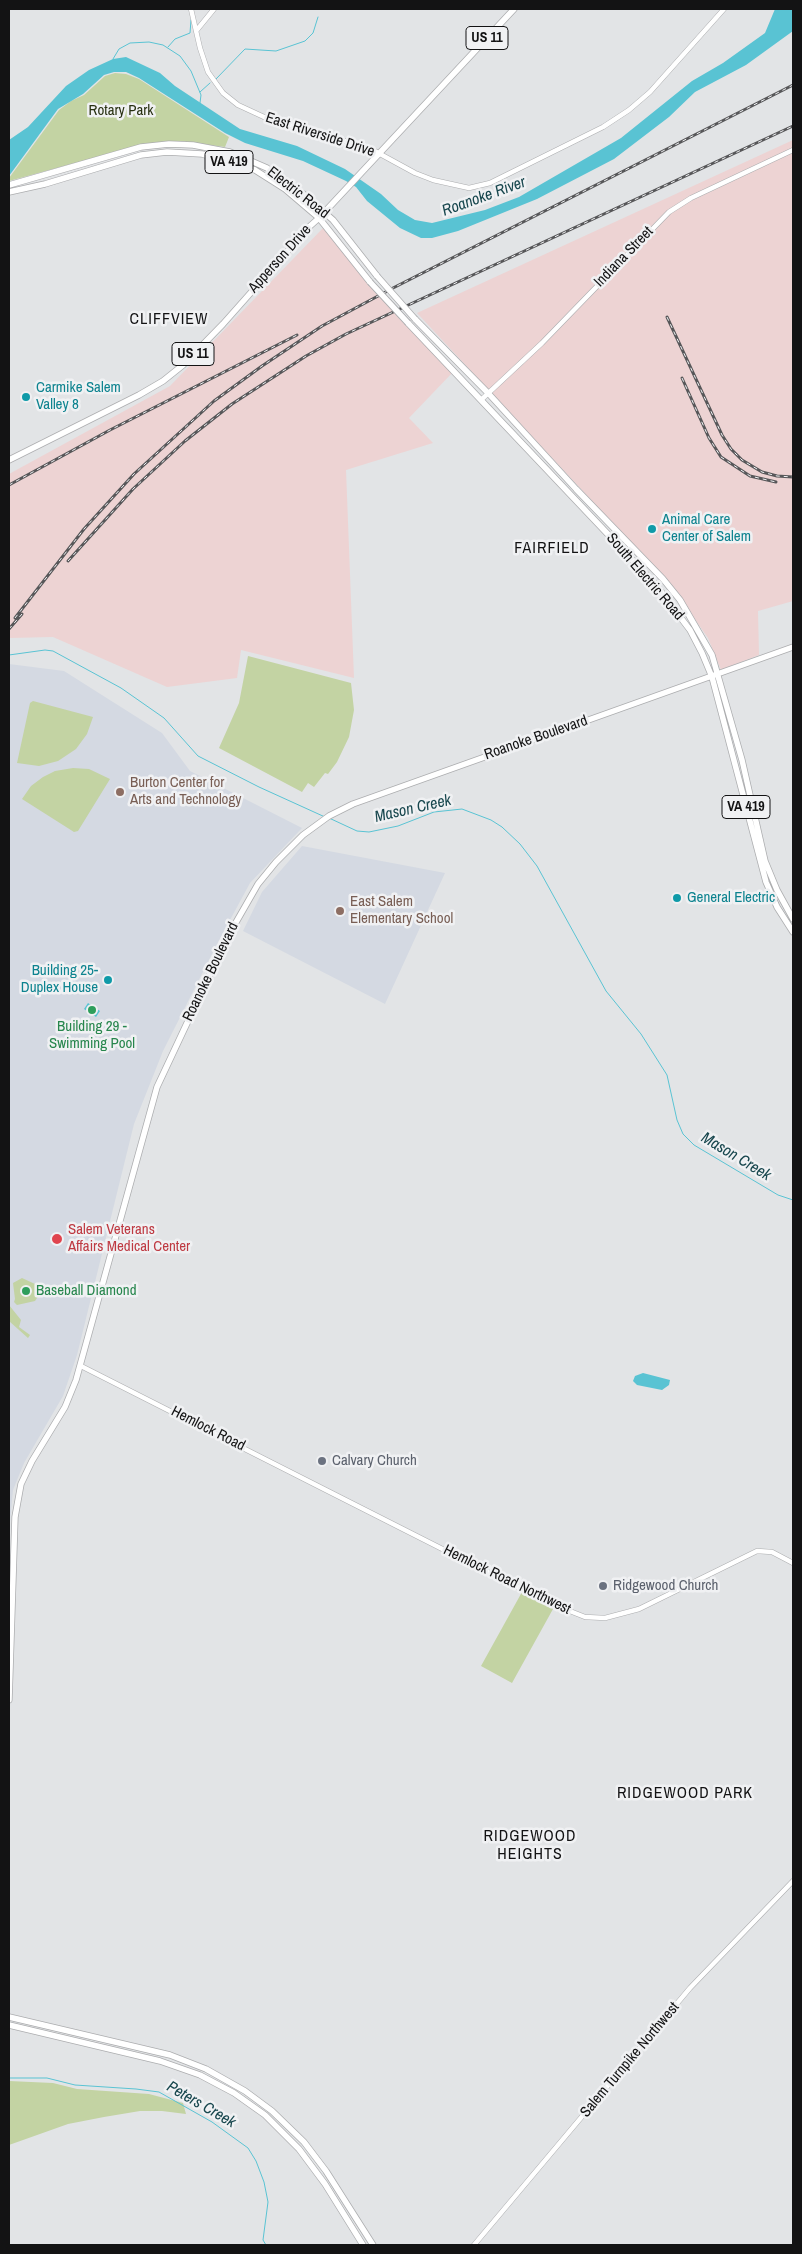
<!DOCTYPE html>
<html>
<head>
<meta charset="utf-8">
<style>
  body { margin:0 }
  #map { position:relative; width:802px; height:2254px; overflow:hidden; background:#e2e4e6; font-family:"Archivo Narrow",sans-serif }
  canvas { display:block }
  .frame { position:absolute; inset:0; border:10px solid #131314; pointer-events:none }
</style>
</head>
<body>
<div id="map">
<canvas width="802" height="2254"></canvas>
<div class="frame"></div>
</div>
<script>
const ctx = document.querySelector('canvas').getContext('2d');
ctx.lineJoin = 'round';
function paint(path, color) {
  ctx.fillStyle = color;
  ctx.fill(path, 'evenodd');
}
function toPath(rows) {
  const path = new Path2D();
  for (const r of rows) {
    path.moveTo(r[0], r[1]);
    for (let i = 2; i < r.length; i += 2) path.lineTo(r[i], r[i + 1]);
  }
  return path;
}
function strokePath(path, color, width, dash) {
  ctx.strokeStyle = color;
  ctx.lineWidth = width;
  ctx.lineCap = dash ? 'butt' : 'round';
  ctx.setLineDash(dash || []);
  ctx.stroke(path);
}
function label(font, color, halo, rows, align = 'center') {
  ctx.font = font + ' "Archivo Narrow",sans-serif';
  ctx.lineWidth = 5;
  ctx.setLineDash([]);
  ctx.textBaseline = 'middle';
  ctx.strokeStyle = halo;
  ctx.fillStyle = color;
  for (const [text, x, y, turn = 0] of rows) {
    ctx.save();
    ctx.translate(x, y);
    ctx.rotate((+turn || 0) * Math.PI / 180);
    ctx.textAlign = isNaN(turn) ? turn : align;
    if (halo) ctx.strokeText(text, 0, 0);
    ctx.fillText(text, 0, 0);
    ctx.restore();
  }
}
const industrial = toPath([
  [793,140,793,601,758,611,759,655,721,670,708,638,673,588,417,313],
  [324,227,399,318,454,371,409,418,433,443,346,470,354,678,241,650,237,678,167,687,53,637,9,638,9,474,170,386]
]);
const built = toPath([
  [9,664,64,671,162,733,190,771,302,828,250,883,217,944,163,1051,134,1124,77,1355,63,1396,24,1463,13,1490,9,1532],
  [302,846,445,873,385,1004,243,931,262,892]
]);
const green = toPath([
  [115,73,126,74,139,79,229,137,225,147,178,141,145,144,9,181,9,178,59,110,71,101,84,95,105,76],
  [248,656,351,683,354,710,349,737,337,762,328,774,325,773,314,787,308,783,302,792,219,748,239,703],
  [33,701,93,717,87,734,76,749,58,761,39,766,17,763,30,703],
  [73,768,89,769,110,779,78,831,74,832,22,799,31,786,43,777,55,771],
  [22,1278,35,1284,39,1295,35,1301,17,1305,14,1302,15,1299,13,1283],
  [9,1305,21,1320,19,1327,30,1335,28,1338,9,1321],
  [522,1592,553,1609,512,1683,481,1666],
  [9,2081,53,2083,77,2089,149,2094,183,2103,186,2114,162,2111,140,2111,104,2117,68,2124,9,2145]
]);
const water = toPath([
  [775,9,793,9,793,31,746,65,695,92,669,117,614,159,537,199,458,231,432,238,421,238,400,228,367,201,356,187,346,181,303,161,245,143,225,133,139,78,126,72,114,72,104,75,83,94,58,109,9,176,9,140,28,127,66,86,89,70,113,59,126,57,160,73,175,86,240,129,297,146,345,169,381,194,398,210,415,220,432,223,485,210,519,197,621,138,692,81,723,63,765,33],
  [88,1003,100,1011,96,1017,84,1009],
  [643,1373,670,1380,669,1385,662,1390,637,1385,633,1381,635,1376]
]);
const stream = toPath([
  [168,47,175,39,190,33,191,20],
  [113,59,119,49,130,43,149,42,163,45,180,56,191,71,201,95,200,103],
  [216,79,245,49,276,51,305,41,313,33,318,17],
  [200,92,210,83],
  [9,655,45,650,53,651,121,688,164,718,198,756,259,787,325,817],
  [329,818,357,831,369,832,398,826,434,812,462,809,491,820,502,827,520,844,537,866,606,991,641,1034,667,1075,677,1120,683,1134,694,1145,778,1195,793,1200],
  [9,2078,47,2078,75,2085,136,2089,159,2092,212,2122,248,2148,256,2161,264,2182,268,2202,263,2240,266,2245]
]);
const minor = toPath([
  [191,9,200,48,208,72,223,93,238,105,264,117,371,149,415,173,433,180,469,188,490,183,603,127,629,110,650,92,724,9],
  [196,31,214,9],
  [481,400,542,343,669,212,691,198,793,150],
  [81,1366,547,1602,585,1617,605,1618,639,1609,757,1551,772,1552,793,1563],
  [474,2245,690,1988,793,1881]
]);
const major = toPath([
  [9,185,141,147,169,144,193,145,230,152,267,168,301,192,333,220,377,276],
  [9,192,45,184,141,155,167,152,202,154,255,170,285,189,319,218,370,282],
  [415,319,488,393,576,489,663,579,680,600,712,655,742,760,765,861,777,890,793,919],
  [408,323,656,585,690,630,702,653,712,677,766,882,777,907,793,932],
  [9,460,139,395,163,381,183,365,223,324,310,226,319,218,514,9],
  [9,1700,15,1517,21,1484,32,1461,65,1407,76,1380,157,1087,227,938,258,884,276,862,303,835,329,816,353,804,793,647],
  [9,2017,170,2055,206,2069,245,2091,272,2111,304,2142,326,2171,373,2245],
  [9,2025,160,2061,200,2075,234,2093,265,2115,299,2149,325,2184,363,2245]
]);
const rail = toPath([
  [667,317,722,435,731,449,742,460,762,472,777,476,793,477],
  [682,378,709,438,721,457,750,476,776,482],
  [9,485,110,430,297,335],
  [68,561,133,489,185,441,232,404,306,356,346,334,793,126],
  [15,618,84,529,134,474,214,401,262,366,322,326,393,288,793,85],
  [9,629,22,614]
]);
const majorBridge = toPath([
  [377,276,415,319],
  [370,282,408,323]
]);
const markers = [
  [26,397,5,"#0f9aa8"],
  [652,529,5,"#0f9aa8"],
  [120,792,5,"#8d6e63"],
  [677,898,5,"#0f9aa8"],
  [340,911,5,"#8d6e63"],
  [108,980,5,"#0f9aa8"],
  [92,1010,5,"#2e9e5b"],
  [57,1239,6,"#e0444e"],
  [26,1291,5,"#2e9e5b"],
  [322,1461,5,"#6b7280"],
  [603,1586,5,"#6b7280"]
];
const shields = [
  [487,38,42],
  [229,162,48],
  [193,354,42],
  [746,807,48]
];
const shieldNames = [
  ["US 11",487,38],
  ["VA 419",229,162],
  ["US 11",193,354],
  ["VA 419",746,807]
];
const parkNames = [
  ["Rotary Park",121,111]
];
const streetNames = [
  ["East Riverside Drive",320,135,18],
  ["Electric Road",298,193,38],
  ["Indiana Street",624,257,-46],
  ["Apperson Drive",280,259,-48],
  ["South Electric Road",645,577,49],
  ["Roanoke Boulevard",536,738,-19],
  ["Roanoke Boulevard",211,972,-64],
  ["Hemlock Road",208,1429,27],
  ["Hemlock Road Northwest",507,1580,26],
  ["Salem Turnpike Northwest",630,2060,-50]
];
const cultureNames = [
  ["Carmike Salem",36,388],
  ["Valley 8",36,405],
  ["Animal Care",662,520],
  ["Center of Salem",662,537],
  ["General Electric",687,898],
  ["Building 25-",98,971,"right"],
  ["Duplex House",98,988,"right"]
];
const educationNames = [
  ["Burton Center for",130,783],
  ["Arts and Technology",130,800],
  ["East Salem",350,902],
  ["Elementary School",350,919]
];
const leisureNames = [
  ["Building 29 -",92,1027],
  ["Swimming Pool",92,1044],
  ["Baseball Diamond",36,1291,"left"]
];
const healthNames = [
  ["Salem Veterans",68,1230],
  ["Affairs Medical Center",68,1247]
];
const worshipNames = [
  ["Calvary Church",332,1461],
  ["Ridgewood Church",613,1586]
];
const waterNames = [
  ["Roanoke River",484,197,-20],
  ["Mason Creek",413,809,-13],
  ["Mason Creek",736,1157,31],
  ["Peters Creek",201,2105,30]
];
const neighbourhoodNames = [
  ["CLIFFVIEW",169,320],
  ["FAIRFIELD",552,549],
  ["RIDGEWOOD PARK",685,1794],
  ["RIDGEWOOD",530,1837],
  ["HEIGHTS",530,1855]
];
paint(industrial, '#edd3d3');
paint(built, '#d4d9e2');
paint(green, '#c3d3a3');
paint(water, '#59c3d3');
strokePath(stream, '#59c3d3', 1);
strokePath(minor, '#acadaf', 5.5);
strokePath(major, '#acadaf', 7);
strokePath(minor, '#fff', 4.5);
strokePath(major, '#fff', 5.5);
strokePath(rail, '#575759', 3);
strokePath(rail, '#f0f1f3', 1, [4]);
strokePath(majorBridge, '#acadaf', 7, []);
strokePath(majorBridge, '#fff', 5.5);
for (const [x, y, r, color] of markers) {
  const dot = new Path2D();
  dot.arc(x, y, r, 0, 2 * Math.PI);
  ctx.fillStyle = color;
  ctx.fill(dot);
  strokePath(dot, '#f0f1f3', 2);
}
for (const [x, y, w] of shields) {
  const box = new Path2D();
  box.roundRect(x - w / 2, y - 11.5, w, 23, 4);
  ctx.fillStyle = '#f0f1f3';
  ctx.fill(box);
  strokePath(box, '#131314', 1);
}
label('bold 14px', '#131314', null, shieldNames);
label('15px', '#283112', '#f0f1f3', parkNames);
label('15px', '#131314', '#f0f1f3', streetNames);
label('15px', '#0d838f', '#f0f1f3', cultureNames, 'left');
label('15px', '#785e54', '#f0f1f3', educationNames, 'left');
label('15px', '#27864d', '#f0f1f3', leisureNames);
label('15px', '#be3a42', '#f0f1f3', healthNames, 'left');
label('15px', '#5b616d', '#f0f1f3', worshipNames, 'left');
label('italic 16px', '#18474e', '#f0f1f3', waterNames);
ctx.letterSpacing = '1px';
label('16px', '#131314', '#f0f1f3', neighbourhoodNames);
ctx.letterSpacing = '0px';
</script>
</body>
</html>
